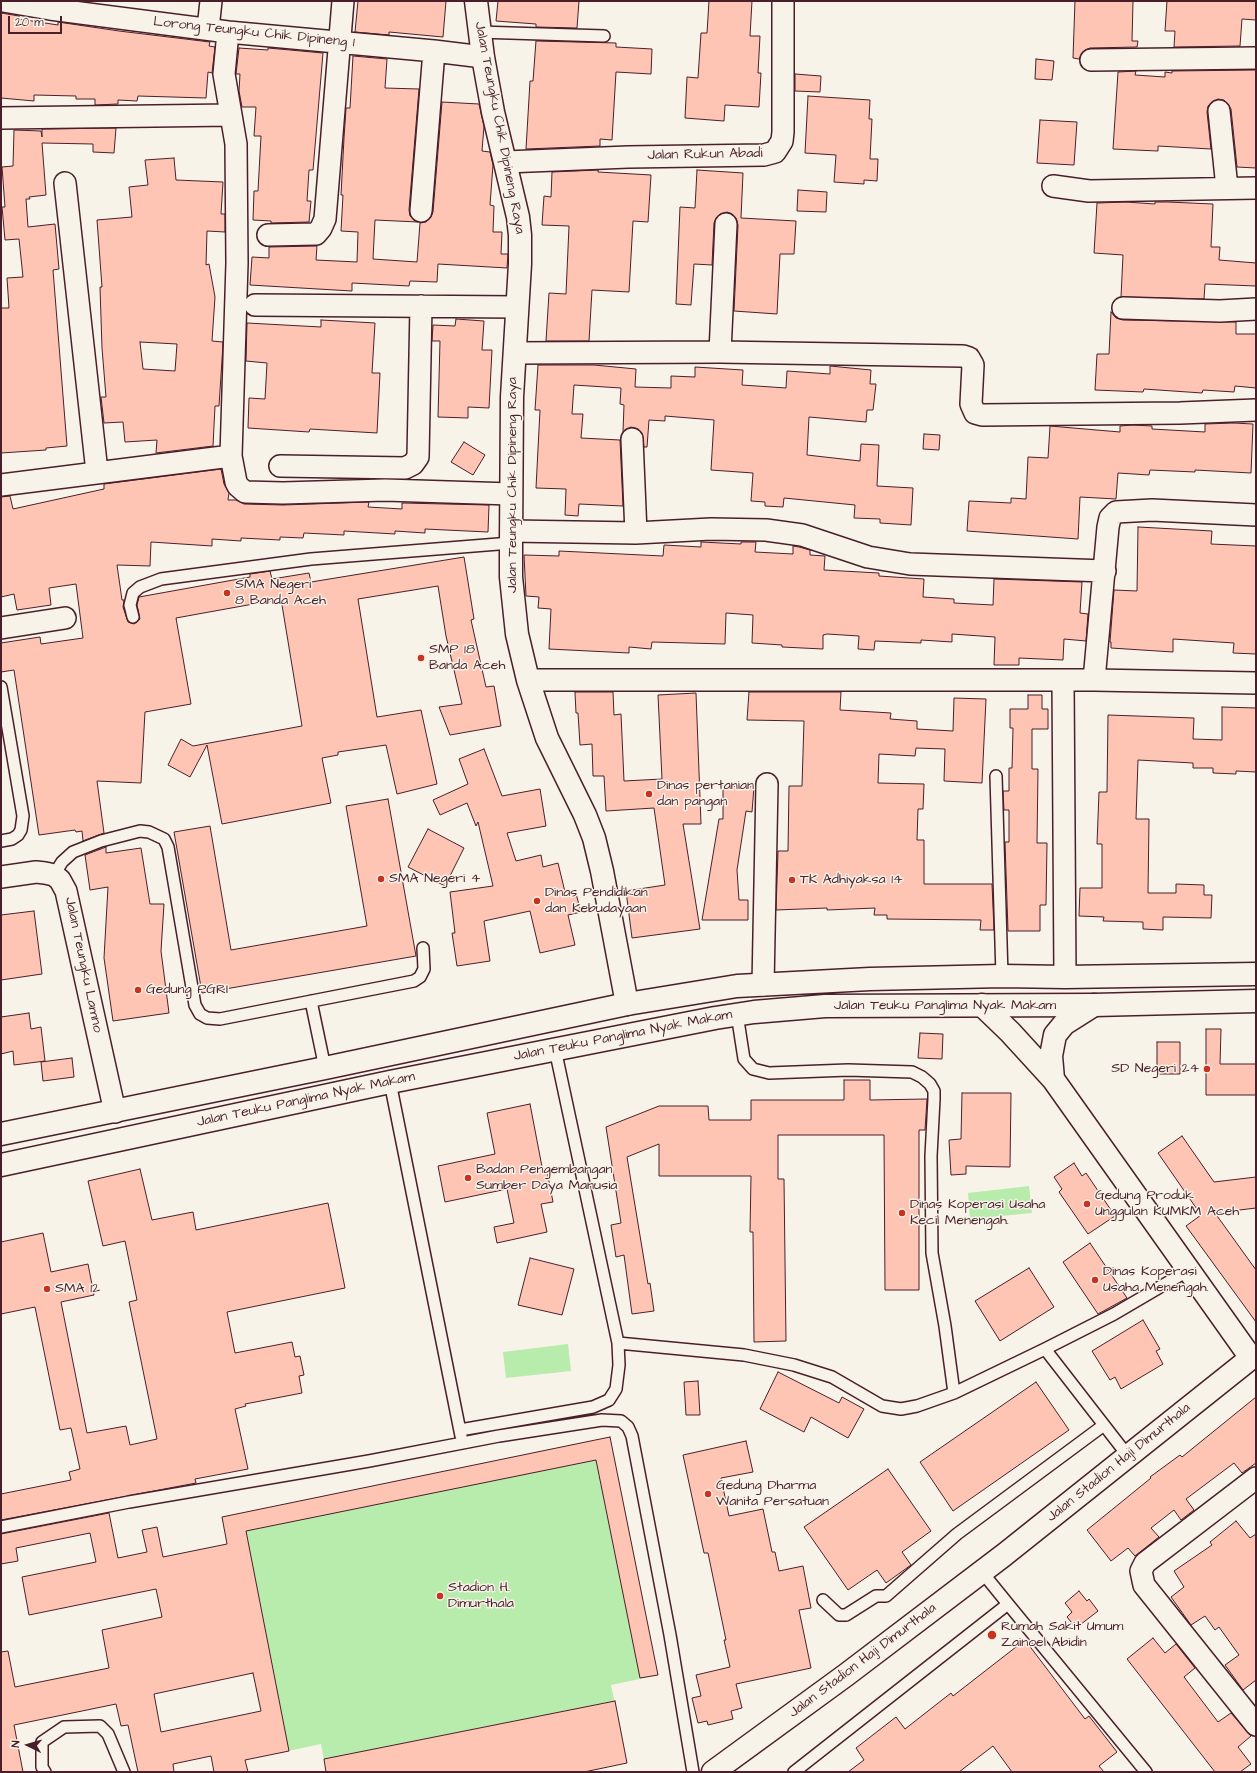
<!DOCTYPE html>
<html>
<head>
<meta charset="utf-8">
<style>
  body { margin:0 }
  #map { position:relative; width:1257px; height:1773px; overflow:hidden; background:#f7f3e8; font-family:"Architects Daughter",sans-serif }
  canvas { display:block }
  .frame { position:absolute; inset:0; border:2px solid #4a1f2b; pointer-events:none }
  .north { position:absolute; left:8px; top:1725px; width:40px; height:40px; -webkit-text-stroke:3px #f7f3e8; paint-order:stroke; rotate:275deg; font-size:11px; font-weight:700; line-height:16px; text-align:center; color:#4a1f2b }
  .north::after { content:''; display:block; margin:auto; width:14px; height:18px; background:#4a1f2b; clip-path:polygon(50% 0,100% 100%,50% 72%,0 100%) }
  .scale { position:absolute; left:8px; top:16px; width:54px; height:18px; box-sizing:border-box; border:2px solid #4a1f2b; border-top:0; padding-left:5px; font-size:12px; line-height:14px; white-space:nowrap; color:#4a1f2b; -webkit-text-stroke:3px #f7f3e8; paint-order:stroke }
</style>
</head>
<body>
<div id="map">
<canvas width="1257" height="1773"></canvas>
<div class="frame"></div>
<div class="north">N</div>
<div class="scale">20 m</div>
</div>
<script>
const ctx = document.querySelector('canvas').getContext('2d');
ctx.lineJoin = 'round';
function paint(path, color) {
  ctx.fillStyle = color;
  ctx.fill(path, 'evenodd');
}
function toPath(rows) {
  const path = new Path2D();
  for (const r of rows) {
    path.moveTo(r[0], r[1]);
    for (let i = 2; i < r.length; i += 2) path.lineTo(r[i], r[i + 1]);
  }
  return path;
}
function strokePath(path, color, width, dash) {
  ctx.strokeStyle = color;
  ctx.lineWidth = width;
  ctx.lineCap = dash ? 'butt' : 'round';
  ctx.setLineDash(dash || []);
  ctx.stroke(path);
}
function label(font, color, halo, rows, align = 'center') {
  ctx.font = font + ' "Architects Daughter",sans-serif';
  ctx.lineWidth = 3;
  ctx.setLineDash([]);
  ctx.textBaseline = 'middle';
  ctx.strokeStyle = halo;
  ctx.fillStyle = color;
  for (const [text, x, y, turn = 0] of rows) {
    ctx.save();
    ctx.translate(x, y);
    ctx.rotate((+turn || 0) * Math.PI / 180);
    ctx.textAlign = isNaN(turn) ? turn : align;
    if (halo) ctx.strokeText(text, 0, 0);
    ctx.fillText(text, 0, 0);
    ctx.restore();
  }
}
const green = toPath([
  [1029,1186,1032,1213,970,1219,968,1193],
  [568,1344,571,1371,506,1378,503,1352],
  [610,1437,658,1675,611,1685,627,1763,584,1772,326,1772,321,1744,269,1755,222,1517]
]);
const building = toPath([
  [358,1,446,1,443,37,389,32,389,35,355,32,358,1],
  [498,1,579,1,577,28,536,27,536,24,496,21,498,1],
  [709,1,752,1,750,36,760,36,758,73,761,73,759,107,725,105,724,121,685,118,687,77,698,78,701,33,707,33,709,1],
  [1075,1,1133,1,1132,41,1138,41,1137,47,1090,48,1085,50,1079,59,1073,58,1075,1],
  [1167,1,1256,1,1256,20,1242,19,1240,46,1174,47,1175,31,1165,31,1167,1],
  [1,13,19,16,19,19,58,25,58,22,119,31,210,42,209,46,215,47,212,73,208,72,206,98,138,96,137,101,118,100,118,104,95,105,95,99,76,99,76,96,34,95,34,101,1,98,1,13],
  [536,41,616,43,616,47,652,49,651,74,616,72,612,140,600,139,600,146,526,149,530,81,533,81,536,41],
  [239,48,268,50,268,48,323,53,313,170,309,170,307,201,311,201,309,222,271,223,271,221,253,220,254,191,258,191,261,136,254,136,256,107,242,107,239,91,240,74,236,74,239,48],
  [353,56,387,59,385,88,419,89,409,210,410,216,418,222,375,220,373,259,417,262,420,223,426,222,431,217,433,212,442,102,479,104,484,126,482,151,490,152,493,165,490,205,494,206,493,232,502,232,501,254,508,254,507,268,438,264,437,282,410,281,409,286,352,283,352,291,250,285,252,257,269,258,269,247,317,246,316,260,357,262,358,232,341,231,343,195,341,195,344,138,346,108,350,108,353,56],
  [1036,59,1054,61,1052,80,1035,79,1036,59],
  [1256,70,1256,168,1237,167,1231,109,1228,104,1224,100,1218,99,1212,102,1208,106,1207,112,1211,149,1158,146,1158,151,1113,149,1118,72,1136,71,1135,75,1165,77,1165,72,1172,73,1172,71,1256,70],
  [795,74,821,76,820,92,795,91,795,74],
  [808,96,870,100,869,119,872,119,870,159,878,159,877,181,864,180,864,184,834,182,836,155,805,153,808,96],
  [1040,120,1077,122,1074,165,1037,163,1040,120],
  [116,128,114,153,93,152,93,144,42,143,46,195,29,197,30,199,26,199,28,227,55,224,59,269,53,270,67,446,46,448,46,450,1,453,1,308,9,308,7,278,23,277,19,239,5,240,2,207,5,207,2,167,13,166,14,130,41,131,42,137,42,129,116,128],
  [174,158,176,180,223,182,221,214,225,214,225,232,207,231,206,265,209,264,215,297,212,341,223,342,222,360,219,406,215,406,213,446,156,453,157,440,125,442,123,422,104,423,101,397,106,397,102,348,100,287,102,287,97,220,132,217,129,187,148,185,145,160,174,158],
  [140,342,177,344,175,371,143,369,140,342],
  [598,170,598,172,651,175,648,222,633,221,629,292,592,290,589,341,546,341,549,293,566,294,569,226,542,225,544,196,551,197,552,172,598,170],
  [697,170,743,173,741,218,796,221,794,254,780,254,777,314,734,311,738,225,736,218,732,214,727,212,720,214,716,218,714,223,712,265,694,264,691,305,676,304,680,207,695,208,697,170],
  [798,190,827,192,826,212,797,211,798,190],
  [1126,202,1155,204,1155,202,1167,202,1213,204,1211,247,1220,247,1219,260,1256,263,1256,286,1205,284,1204,299,1121,297,1123,255,1094,253,1097,203,1126,202],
  [1111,312,1116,318,1123,320,1236,322,1236,334,1256,334,1256,388,1235,386,1234,392,1203,390,1202,393,1144,389,1143,392,1095,390,1097,354,1109,354,1111,312],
  [456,319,484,321,482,350,492,350,489,408,468,407,468,418,438,417,440,341,432,341,433,325,455,326,456,319],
  [321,320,375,323,372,373,380,373,377,433,310,429,309,432,248,428,249,398,265,399,267,363,246,361,247,323,321,327,321,320],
  [538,365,594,365,636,369,635,387,671,388,671,376,695,377,695,367,743,370,742,385,786,388,787,371,830,374,830,366,871,370,870,384,876,384,873,410,867,410,866,422,809,417,807,455,860,461,861,444,879,445,877,486,913,488,911,525,880,523,880,519,854,518,855,505,784,498,783,507,765,506,765,502,751,501,753,473,711,470,714,420,665,416,665,421,649,420,647,447,644,447,642,433,638,429,631,427,623,432,624,405,620,404,621,388,574,385,572,414,583,414,581,438,620,440,623,506,579,504,578,516,565,515,566,489,536,488,540,410,535,410,538,365],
  [1233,423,1253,424,1251,473,1195,470,1195,472,1150,470,1149,475,1118,473,1116,499,1080,497,1078,539,967,531,969,501,1011,503,1011,498,1026,499,1028,457,1048,458,1050,426,1120,432,1120,426,1132,425,1152,426,1152,429,1205,432,1205,424,1233,423],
  [924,434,940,435,939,450,923,449,924,434],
  [464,442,485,455,473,475,451,462,464,442],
  [221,469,224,484,229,493,228,500,236,500,244,504,283,505,369,502,368,507,402,509,402,503,489,505,488,532,425,529,425,533,395,531,395,534,344,531,344,535,304,533,303,538,280,537,280,540,241,538,241,541,212,539,212,546,151,542,150,566,117,565,122,600,124,600,123,607,128,622,134,624,140,619,137,605,139,597,250,577,250,574,270,571,272,579,309,573,311,582,464,557,474,619,471,620,486,687,494,686,501,726,450,735,439,707,462,704,446,636,438,586,358,599,377,717,421,710,437,784,397,794,386,745,338,752,338,755,322,758,331,803,222,824,207,745,190,777,168,765,181,739,193,746,302,726,281,599,176,618,191,704,145,712,141,783,97,781,104,833,83,841,82,831,76,832,75,830,39,835,14,670,1,672,1,643,40,637,41,644,83,638,76,584,49,588,51,605,17,610,14,594,1,597,1,497,10,496,13,509,104,489,104,484,221,469],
  [1138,527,1212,531,1211,544,1256,546,1256,654,1233,653,1234,643,1173,639,1173,652,1111,648,1111,642,1110,642,1114,590,1137,591,1138,527],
  [701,542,741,544,741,542,756,542,755,552,793,554,793,546,799,547,810,550,810,555,825,556,824,570,879,573,879,576,924,579,923,597,954,599,954,603,993,605,994,579,1082,582,1080,613,1088,614,1086,641,1064,639,1063,660,1019,658,1019,665,994,665,995,637,952,634,952,642,921,640,921,643,875,641,874,650,858,649,859,636,827,634,823,635,823,649,782,647,782,645,752,643,753,615,726,613,725,644,652,642,651,649,629,647,629,653,549,649,551,609,538,608,539,597,526,596,524,555,559,556,559,551,663,556,664,545,701,547,701,542],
  [575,692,613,692,614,715,621,714,624,781,662,779,658,695,696,693,701,824,683,824,700,929,632,938,626,891,665,885,654,808,606,811,604,776,593,776,592,744,580,745,578,713,576,713,575,692],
  [749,692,841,692,840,710,891,713,890,719,917,721,917,729,953,731,954,698,986,699,982,783,944,781,945,749,916,748,915,756,879,754,878,783,924,784,923,809,918,809,917,840,924,840,924,884,992,884,994,930,980,930,981,920,887,919,887,915,874,915,875,908,827,910,827,908,776,910,778,851,788,851,789,786,802,786,804,721,747,720,749,692],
  [1028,695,1042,695,1042,709,1048,709,1048,729,1032,729,1032,769,1038,769,1037,843,1047,843,1046,905,1040,905,1040,931,1008,931,1005,842,1009,842,1009,810,1004,810,1003,791,1009,791,1009,768,1012,768,1013,728,1010,728,1010,709,1028,709,1028,695],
  [1222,707,1256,708,1256,772,1236,771,1236,774,1213,773,1213,768,1193,768,1193,763,1138,760,1136,819,1149,819,1148,893,1176,893,1176,884,1204,885,1204,895,1212,895,1211,918,1163,917,1163,930,1143,929,1143,922,1103,921,1104,917,1079,916,1080,888,1102,888,1102,844,1097,844,1099,792,1107,792,1108,715,1194,718,1193,739,1222,740,1222,707],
  [484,749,502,796,540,789,546,826,507,833,516,861,541,855,543,867,558,863,565,892,575,890,581,912,568,915,575,945,540,953,530,911,484,921,490,961,457,966,452,933,455,933,450,892,493,886,478,822,476,826,467,803,440,815,433,800,468,784,459,759,484,749],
  [731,786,754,787,752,812,746,811,737,870,739,900,748,900,748,920,702,920,719,819,723,819,723,789,731,789,731,786],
  [388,799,416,956,202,993,174,832,210,826,231,950,367,926,346,806,388,799],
  [428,829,464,848,445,886,408,867,428,829],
  [106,847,106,853,141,848,150,904,164,904,161,951,169,1013,113,1021,104,958,108,887,90,890,85,855,106,847],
  [34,911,42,974,1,980,1,915,34,911],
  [29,1013,31,1029,41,1027,45,1061,14,1065,13,1051,1,1054,1,1017,29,1013],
  [1206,1029,1221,1029,1220,1064,1256,1064,1256,1095,1206,1095,1206,1029],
  [920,1033,943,1034,942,1059,918,1058,920,1033],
  [1157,1042,1180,1042,1180,1074,1157,1074,1157,1042],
  [72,1058,74,1077,43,1081,41,1062,72,1058],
  [844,1080,870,1080,870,1100,927,1099,925,1130,919,1130,919,1290,885,1290,884,1135,778,1135,778,1179,784,1179,786,1341,754,1342,753,1232,750,1232,751,1176,659,1176,659,1144,627,1157,648,1284,650,1283,654,1311,632,1314,624,1255,616,1257,611,1225,621,1223,606,1127,659,1106,708,1106,709,1120,751,1120,751,1100,844,1100,844,1080],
  [962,1093,1011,1093,1010,1167,966,1166,966,1174,951,1175,949,1140,961,1139,962,1093],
  [530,1104,543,1172,547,1171,553,1202,541,1204,547,1232,497,1243,494,1227,514,1223,507,1189,445,1202,438,1166,495,1154,487,1113,530,1104],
  [1182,1136,1214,1182,1256,1177,1256,1208,1215,1213,1256,1270,1256,1322,1186,1226,1201,1215,1158,1153,1182,1136],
  [1074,1163,1082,1176,1086,1173,1115,1216,1088,1234,1059,1192,1062,1189,1054,1177,1074,1163],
  [140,1169,152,1220,193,1212,196,1230,328,1203,345,1288,227,1312,235,1353,292,1342,295,1357,300,1356,304,1375,299,1376,302,1393,245,1404,246,1406,235,1409,248,1469,195,1479,196,1483,1,1520,1,1494,71,1480,69,1472,80,1469,71,1428,60,1430,35,1307,1,1314,1,1242,43,1233,51,1272,88,1264,94,1295,61,1302,87,1433,126,1426,130,1445,157,1439,129,1302,137,1300,125,1241,103,1246,88,1181,140,1169],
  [1090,1243,1127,1298,1098,1314,1063,1262,1090,1243],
  [530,1258,574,1269,562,1315,518,1305,530,1258],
  [1029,1268,1054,1307,1000,1341,975,1301,1029,1268],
  [1143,1320,1160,1349,1156,1351,1163,1364,1121,1389,1115,1377,1110,1380,1092,1351,1143,1320],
  [778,1372,839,1403,842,1397,864,1409,848,1438,811,1417,804,1432,760,1409,778,1372],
  [698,1381,700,1415,686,1415,684,1382,698,1381],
  [1036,1382,1069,1430,953,1511,920,1462,1036,1382],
  [1256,1397,1256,1463,1242,1473,1234,1463,1186,1499,1194,1510,1181,1520,1174,1510,1151,1528,1159,1537,1135,1556,1128,1548,1111,1561,1087,1530,1151,1478,1150,1477,1180,1455,1182,1457,1256,1397],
  [610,1437,658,1675,640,1678,596,1460,246,1531,289,1751,245,1760,248,1772,214,1772,211,1756,173,1764,174,1772,138,1772,128,1725,121,1726,116,1704,14,1725,23,1772,1,1772,1,1652,8,1651,15,1687,109,1668,102,1630,162,1617,156,1589,29,1615,22,1577,96,1562,90,1533,16,1548,18,1561,1,1564,1,1534,109,1513,118,1558,147,1552,142,1530,157,1527,163,1557,227,1544,222,1517,610,1437],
  [253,1673,261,1711,161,1732,154,1694,253,1673],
  [746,1441,753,1472,721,1478,729,1516,763,1509,772,1552,775,1552,779,1571,803,1566,811,1608,799,1610,811,1668,736,1684,742,1708,731,1711,733,1719,708,1725,707,1721,698,1723,692,1698,701,1696,696,1675,730,1667,724,1640,726,1640,708,1553,704,1553,683,1455,746,1441],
  [888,1469,931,1531,902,1552,911,1565,886,1583,877,1570,848,1590,804,1527,888,1469],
  [1236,1521,1250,1538,1256,1534,1256,1680,1243,1690,1225,1665,1239,1655,1219,1627,1215,1630,1205,1616,1191,1625,1171,1597,1184,1587,1174,1571,1212,1545,1210,1542,1236,1521],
  [1079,1591,1087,1601,1089,1599,1098,1611,1076,1628,1067,1617,1072,1612,1065,1603,1079,1591],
  [1153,1638,1165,1653,1176,1644,1195,1668,1184,1677,1218,1722,1231,1713,1251,1736,1238,1747,1251,1764,1240,1772,1215,1772,1127,1659,1153,1638],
  [1025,1640,1085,1719,1089,1716,1117,1752,1099,1766,1104,1772,1012,1772,993,1746,959,1772,848,1772,864,1760,856,1748,896,1717,905,1729,951,1693,953,1696,1025,1640],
  [615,1701,627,1763,584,1772,326,1772,324,1759,615,1701]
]);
const service = toPath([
  [479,32,604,36],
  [133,617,130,605,133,593,140,587,161,579,311,559,511,543],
  [1,687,23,816,21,830,18,835,12,839,1,841],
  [996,776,1002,976],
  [54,875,62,862,73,852,101,841,140,831,149,832,164,839,168,847,195,1005,200,1014,207,1018,220,1019,414,981,420,977,424,969,423,948],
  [311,1001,325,1068],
  [737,1014,744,1059,753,1069,769,1073,848,1070,912,1072,922,1077,930,1084,934,1091,934,1099,931,1156,932,1253,945,1326,954,1393],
  [390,1082,461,1436],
  [618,1343,744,1355,794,1365,832,1377,882,1406,901,1409,917,1406,954,1393,1045,1349,1114,1314,1189,1270],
  [1045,1349,1128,1456],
  [460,1430,593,1407,609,1400,616,1389,619,1365,618,1343,555,1049],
  [1,1527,129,1502,369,1461,499,1436,602,1420,621,1421,628,1427,632,1436,670,1635,693,1772],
  [982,1572,1008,1604],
  [823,1600,839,1615,846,1615,876,1596,886,1596,957,1534,1104,1425],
  [45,1772,42,1767,42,1742,64,1727,100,1726,108,1734,124,1772],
  [794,1772,1008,1604,1146,1772]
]);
const minor = toPath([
  [3,1,50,9,228,32,434,51,483,57],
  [208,29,211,1],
  [228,32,224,74,236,144,237,263,231,456,236,482,238,486,245,492,283,493,385,490,511,494],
  [1091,60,1256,58],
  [1219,111,1227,188],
  [1,118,231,115],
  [506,162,628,157,764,155,775,152,782,141,783,132,783,1],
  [65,183,97,472],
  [1053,186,1089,191,1256,188],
  [421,211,434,51],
  [268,235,316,234,321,228,325,219,343,1],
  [255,305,517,307],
  [1123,308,1220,311,1256,309],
  [720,352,726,224],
  [515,353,720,352,963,356,969,358,973,365,971,404,975,413,982,415,1180,413,1256,410],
  [632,439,636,533],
  [280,466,405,468,413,464,418,457,421,306],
  [1,485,231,456],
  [511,531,636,533,711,529,766,530,802,535,868,557,910,564,1105,571],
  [1,628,65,618],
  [528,680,1094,680,1256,683],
  [1094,680,1108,527,1110,518,1116,512,1152,510,1256,515],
  [1063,681,1065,977],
  [1,877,36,872,45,873,54,875,60,880,66,891,115,1112],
  [763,985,767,784],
  [1256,1478,1145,1563,1141,1571,1144,1585,1256,1725]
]);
const tertiary = toPath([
  [476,1,483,57,493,112,518,217,520,235,520,264,512,397,511,543,511,577,517,634,528,680,547,738,585,815,594,838,602,871,627,1004],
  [1053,1079,1051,1056,1055,1035,1064,1024,1094,1005],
  [713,1772,846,1675,1004,1555,1251,1358,1053,1079,1010,1032,982,1005]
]);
const primary = toPath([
  [1,1134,325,1068,627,1004,737,986,870,979,1002,976,1065,977,1256,974],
  [1,1165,390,1082,715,1018,754,1012,825,1006,1094,1005,1256,1001]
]);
const markers = [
  [227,593,4,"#c8321e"],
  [421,658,4,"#c8321e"],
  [649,794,4,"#c8321e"],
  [381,879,4,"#c8321e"],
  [792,880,4,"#c8321e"],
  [537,901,4,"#c8321e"],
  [138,990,4,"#c8321e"],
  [1207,1069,4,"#c8321e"],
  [468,1178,4,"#c8321e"],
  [1087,1204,4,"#c8321e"],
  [902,1213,4,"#c8321e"],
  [1095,1280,4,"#c8321e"],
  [47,1289,4,"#c8321e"],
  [708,1494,4,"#c8321e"],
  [440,1596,4,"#c8321e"],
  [992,1635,5,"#c8321e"]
];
const streetNames = [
  ["Lorong Teungku Chik Dipineng 1",254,33,6],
  ["Jalan Teungku Chik Dipineng Raya",499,128,79],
  ["Jalan Rukun Abadi",705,155,-1],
  ["Jalan Teungku Chik Dipineng Raya",513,485,-90],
  ["Jalan Teungku Lamno",83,965,78],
  ["Jalan Teuku Panglima Nyak Makam",945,1006],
  ["Jalan Teuku Panglima Nyak Makam",623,1036,-11],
  ["Jalan Teuku Panglima Nyak Makam",306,1100,-12],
  ["Jalan Stadion Haji Dimurthala",1119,1463,-39],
  ["Jalan Stadion Haji Dimurthala",863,1661,-37]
];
const poiNames = [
  ["SMA Negeri",235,585],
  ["8 Banda Aceh",235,601],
  ["SMP 18",429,650],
  ["Banda Aceh",429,666],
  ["Dinas pertanian",657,786],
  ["dan pangan",657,802],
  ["SMA Negeri 4",389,879],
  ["TK Adhiyaksa 14",800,880],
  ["Dinas Pendidikan",545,893],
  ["dan Kebudayaan",545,909],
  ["Gedung PGRI",146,990],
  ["SD Negeri 24",1199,1069,"right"],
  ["Badan Pengembangan",476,1170],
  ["Sumber Daya Manusia",476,1186],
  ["Gedung Produk",1095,1196],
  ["Unggulan KUMKM Aceh",1095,1212],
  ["Dinas Koperasi Usaha",910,1205],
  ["Kecil Menengah.",910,1221],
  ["Dinas Koperasi",1103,1272],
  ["Usaha Menengah.",1103,1288],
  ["SMA 12",55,1289],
  ["Gedung Dharma",716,1486],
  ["Wanita Persatuan",716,1502],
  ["Stadion H.",448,1588],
  ["Dimurthala",448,1604],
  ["Rumah Sakit Umum",1001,1627],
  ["Zainoel Abidin",1001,1643]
];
paint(green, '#b8ecad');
paint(building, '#fec5b4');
strokePath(building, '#4a1f2b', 1);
strokePath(service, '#4a1f2b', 14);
strokePath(minor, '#4a1f2b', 24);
strokePath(tertiary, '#4a1f2b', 25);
strokePath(primary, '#4a1f2b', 25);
strokePath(service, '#f7f3e8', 11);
strokePath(minor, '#f7f3e8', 21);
strokePath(tertiary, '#f7f3e8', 22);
strokePath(primary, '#f7f3e8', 22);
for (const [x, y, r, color] of markers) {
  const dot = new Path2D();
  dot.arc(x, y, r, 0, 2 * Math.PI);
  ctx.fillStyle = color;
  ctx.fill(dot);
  strokePath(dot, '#f7f3e8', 1.5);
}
label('14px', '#4a1f2b', '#f7f3e8', streetNames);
label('14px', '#4a1f2b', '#f7f3e8', poiNames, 'left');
</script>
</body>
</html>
